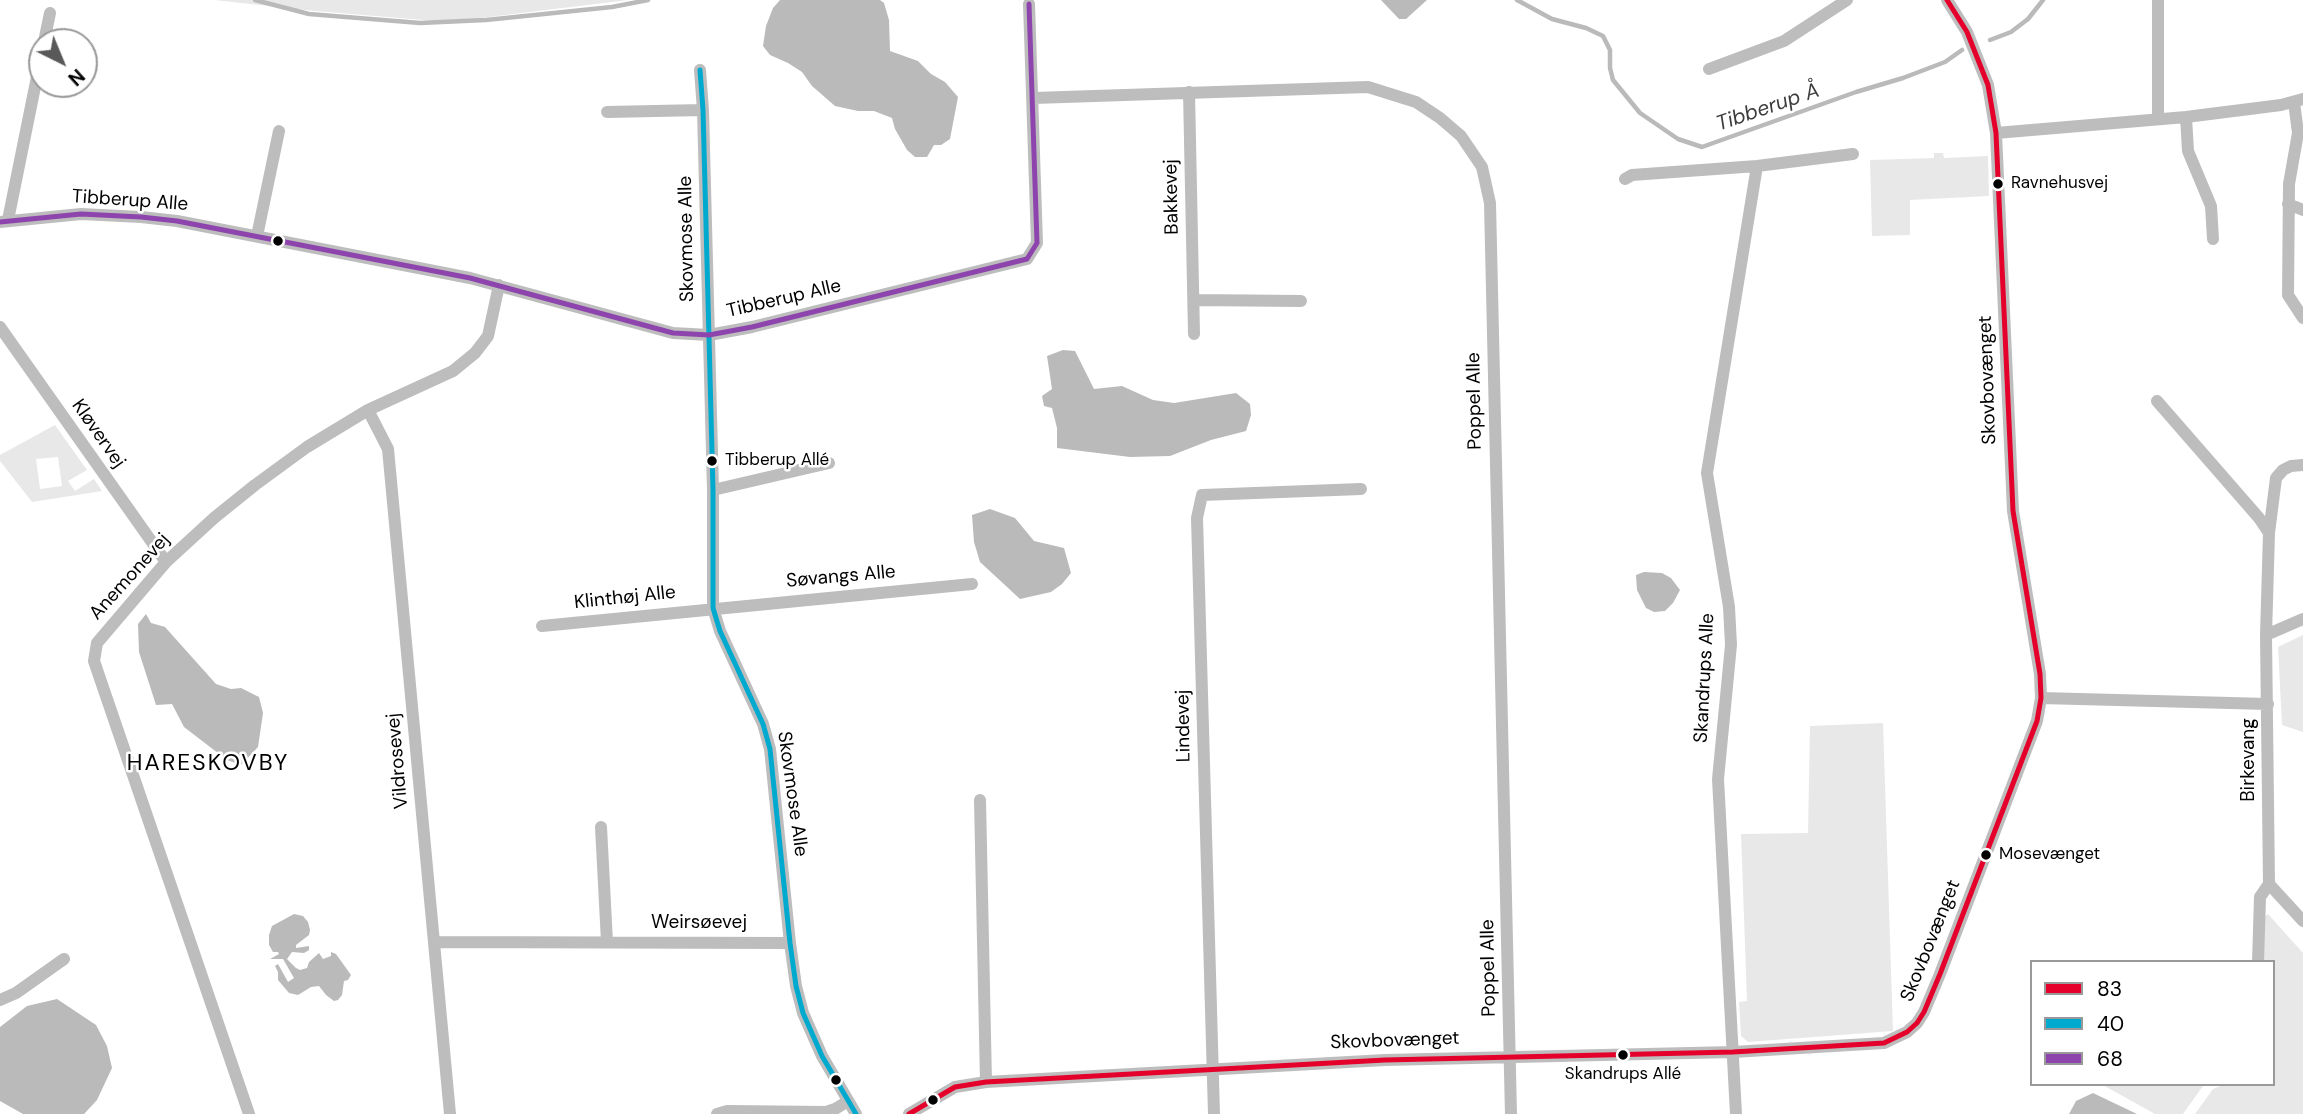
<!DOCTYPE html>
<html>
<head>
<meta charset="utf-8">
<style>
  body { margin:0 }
  #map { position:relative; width:2303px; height:1114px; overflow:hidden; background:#fff; font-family:"DM Sans",sans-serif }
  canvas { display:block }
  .legend { position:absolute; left:2030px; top:960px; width:245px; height:126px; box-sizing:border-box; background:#fff; border:2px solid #999; margin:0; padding:9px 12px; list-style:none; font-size:21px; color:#000 }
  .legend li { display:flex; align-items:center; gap:14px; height:35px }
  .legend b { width:35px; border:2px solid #999 }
  .north { position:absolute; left:28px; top:28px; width:70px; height:70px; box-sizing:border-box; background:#fff; border:2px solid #999; border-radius:50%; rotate:137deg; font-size:19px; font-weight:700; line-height:28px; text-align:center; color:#000 }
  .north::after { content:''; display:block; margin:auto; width:24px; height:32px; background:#595959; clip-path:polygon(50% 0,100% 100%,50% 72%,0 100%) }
</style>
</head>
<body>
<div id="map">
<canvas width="2303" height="1114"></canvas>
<ul class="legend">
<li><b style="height:9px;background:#e4002b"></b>83</li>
<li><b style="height:9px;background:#00a9ce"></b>40</li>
<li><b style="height:9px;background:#8e44ad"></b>68</li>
</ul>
<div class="north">N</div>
</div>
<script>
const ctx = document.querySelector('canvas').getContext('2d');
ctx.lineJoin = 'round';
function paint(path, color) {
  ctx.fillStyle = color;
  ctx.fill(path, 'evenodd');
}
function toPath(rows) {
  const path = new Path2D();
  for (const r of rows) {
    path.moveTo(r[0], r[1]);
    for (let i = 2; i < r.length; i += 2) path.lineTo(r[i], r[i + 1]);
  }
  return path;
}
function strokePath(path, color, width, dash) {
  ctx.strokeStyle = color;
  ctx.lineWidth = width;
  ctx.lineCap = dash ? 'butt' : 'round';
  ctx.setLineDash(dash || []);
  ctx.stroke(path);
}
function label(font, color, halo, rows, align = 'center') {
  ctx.font = font + ' "DM Sans",sans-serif';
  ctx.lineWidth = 5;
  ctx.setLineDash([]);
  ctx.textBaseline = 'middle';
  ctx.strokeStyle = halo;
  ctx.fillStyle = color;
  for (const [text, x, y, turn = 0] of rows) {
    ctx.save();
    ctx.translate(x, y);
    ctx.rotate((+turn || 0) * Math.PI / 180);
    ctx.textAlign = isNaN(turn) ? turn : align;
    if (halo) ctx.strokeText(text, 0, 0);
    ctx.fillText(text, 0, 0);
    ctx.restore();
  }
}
const green = toPath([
  [214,0,628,0,448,22,315,11],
  [1934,153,1943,153,1944,158,1988,156,1989,196,1910,200,1910,235,1872,236,1870,160,1934,158],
  [55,425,87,470,68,481,75,491,94,479,102,491,32,502,0,461,0,455],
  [58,457,62,486,40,489,36,459],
  [2303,635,2303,732,2282,725,2278,647],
  [1883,723,1893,1031,1748,1042,1741,1036,1739,1002,1747,1001,1741,834,1808,833,1810,726],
  [2268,914,2303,953,2303,1114,2195,1114,2213,1089,2225,1084,2273,1084,2273,962,2264,962,2264,917],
  [2101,1084,2201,1084,2203,1086,2183,1114,2155,1114]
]);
const water = toPath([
  [780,0,880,0,884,3,889,20,890,51,918,61,931,74,945,82,958,97,950,139,941,145,934,145,927,157,915,157,907,150,895,129,892,118,874,111,858,111,835,106,812,86,802,72,788,63,770,55,763,46,766,26,773,8],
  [1381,0,1427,0,1406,19,1399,19],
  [1063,350,1075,351,1094,389,1122,386,1153,400,1174,403,1236,393,1250,404,1251,415,1246,431,1211,440,1170,456,1130,457,1057,448,1057,428,1052,408,1044,406,1042,396,1052,389,1047,356],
  [990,509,1015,518,1034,541,1064,548,1071,573,1062,584,1051,592,1020,599,980,562,974,542,972,515],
  [1644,572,1662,573,1671,578,1680,590,1673,603,1665,611,1654,612,1646,608,1637,590,1636,575],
  [146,614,151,623,165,627,216,684,231,689,241,688,259,697,263,713,258,747,241,765,227,760,184,727,172,704,156,705,139,652,138,624],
  [294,914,303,916,308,922,310,930,309,935,296,945,296,948,309,946,309,950,304,953,292,952,287,959,296,968,300,970,307,968,309,962,319,953,323,959,331,956,331,952,336,954,351,975,348,980,344,981,342,995,338,1000,334,1001,326,995,319,986,311,987,298,995,289,993,278,980,278,972,275,966,278,964,288,982,294,978,283,959,270,959,279,954,278,952,273,952,269,945,269,935,272,926],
  [57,999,96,1025,107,1046,112,1068,97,1100,84,1114,23,1114,0,1101,0,1027,27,1006],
  [2093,1093,2137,1114,2069,1114,2076,1101]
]);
const stream = toPath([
  [255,0,309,14,420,23,486,20,612,7,648,0],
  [1517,0,1552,19,1586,28,1603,36,1610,50,1610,68,1613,80,1640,113,1678,139,1702,147,1856,92,1903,78,1945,62,1962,50],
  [1990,40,2011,32,2028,19,2043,0]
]);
const minor = toPath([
  [2158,0,2158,119],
  [44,42,50,13],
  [1709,69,1784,41,1847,0],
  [700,70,703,110,713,490,713,608,720,631,763,724,770,749,790,943,796,986,803,1013,822,1056,856,1114],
  [1189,92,1194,334],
  [1034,98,1368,87,1416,102,1440,118,1461,136,1482,167,1490,203,1511,1114],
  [2294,102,2298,133,2289,184,2288,295,2303,318],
  [607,112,703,110],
  [2186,117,2188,151,2211,206,2213,239],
  [1996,133,2186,117,2281,105,2303,99],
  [1625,179,1632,175,1757,166,1853,154],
  [2288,204,2303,210],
  [8,220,42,52],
  [0,222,81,214,141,217,177,221,470,278,673,333,709,335,752,327,1027,259,1037,243,1029,4],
  [257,236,279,131],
  [1194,300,1301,301],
  [0,327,166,562],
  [2157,401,2259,518,2269,533,2266,635,2269,884,2260,897,2258,962],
  [368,410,388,449,450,1114],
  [713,490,829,463],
  [2269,533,2276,478,2283,470,2291,466,2303,465],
  [542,626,972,584],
  [2266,635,2303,619],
  [2041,698,2268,704],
  [980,800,986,1082],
  [601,827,607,942],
  [2269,884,2303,921],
  [434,942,790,943],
  [0,1000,16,993,64,959],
  [249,1114,94,661,97,643,166,562,214,518,255,485,307,447,368,410,453,371,475,353,488,336,499,285],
  [717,1114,727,1111,826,1112,835,1109,848,1101],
  [909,1114,955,1087,986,1082,1385,1060,1733,1052,1884,1043,1907,1032,1917,1023,1924,1012,1940,974,2037,721,2041,698,2040,674,2013,511,1996,133,1988,85,1967,32,1947,0],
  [1214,1114,1197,518,1202,495,1361,489],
  [1736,1114,1718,779,1731,645,1729,607,1707,473,1757,166]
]);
const bus1 = toPath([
  [909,1114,955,1087,986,1082,1385,1060,1733,1052,1884,1043,1907,1032,1917,1023,1924,1012,1940,974,2037,721,2041,698,2040,674,2013,511,1996,133,1988,85,1967,32,1947,0]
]);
const bus2 = toPath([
  [700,70,703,110,713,490,713,608,720,631,763,724,770,749,790,943,796,986,803,1013,822,1056,856,1114]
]);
const bus3 = toPath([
  [0,222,81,214,141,217,177,221,470,278,673,333,709,335,752,327,1027,259,1037,243,1029,4]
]);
const markers = [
  [1998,184,6,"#000"],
  [278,241,6,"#000"],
  [712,461,6,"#000"],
  [1986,855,6,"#000"],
  [1623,1055,6,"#000"],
  [836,1080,6,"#000"],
  [933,1100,6,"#000"]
];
const busNames = [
  ["Ravnehusvej",2011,184],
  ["Tibberup Allé",725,461],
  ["Mosevænget",1999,855],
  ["Skandrups Allé",1623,1075,"center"]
];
const streetNames = [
  ["Bakkevej",1172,197,-91],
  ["Tibberup Alle",130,201,4],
  ["Skovmose Alle",687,239,-91],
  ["Tibberup Alle",784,299,-13],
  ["Skovbovænget",1988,380,-92],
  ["Poppel Alle",1475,401,-91],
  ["Kløvervej",98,434,55],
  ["Anemonevej",130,577,-48],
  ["Søvangs Alle",841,577,-5],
  ["Klinthøj Alle",625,598,-6],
  ["Skandrups Alle",1705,678,-87],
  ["Lindevej",1184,726,-91],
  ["Birkevang",2249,760,-90],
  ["Vildrosevej",398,761,-95],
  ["Skovmose Alle",792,794,82],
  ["Weirsøevej",699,923],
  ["Skovbovænget",1931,941,-68],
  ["Poppel Alle",1489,968,-91],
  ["Skovbovænget",1395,1041,-2]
];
const waterNames = [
  ["Tibberup Å",1768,108,-19]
];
const quarterNames = [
  ["HARESKOVBY",208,764]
];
paint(green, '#e8e8e8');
paint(water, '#bababa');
strokePath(stream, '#bababa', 4.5);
strokePath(minor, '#bdbdbd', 12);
strokePath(bus1, '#e4002b', 5);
strokePath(bus2, '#00a9ce', 5);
strokePath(bus3, '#8e44ad', 5);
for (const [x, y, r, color] of markers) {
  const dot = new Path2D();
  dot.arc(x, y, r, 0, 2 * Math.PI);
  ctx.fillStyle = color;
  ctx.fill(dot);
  strokePath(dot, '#fff', 2.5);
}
label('17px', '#000', '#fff', busNames, 'left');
label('19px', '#000', '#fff', streetNames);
label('italic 21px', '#3d3d3d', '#fff', waterNames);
ctx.letterSpacing = '2px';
label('23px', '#000', '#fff', quarterNames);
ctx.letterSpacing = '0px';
</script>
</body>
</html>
